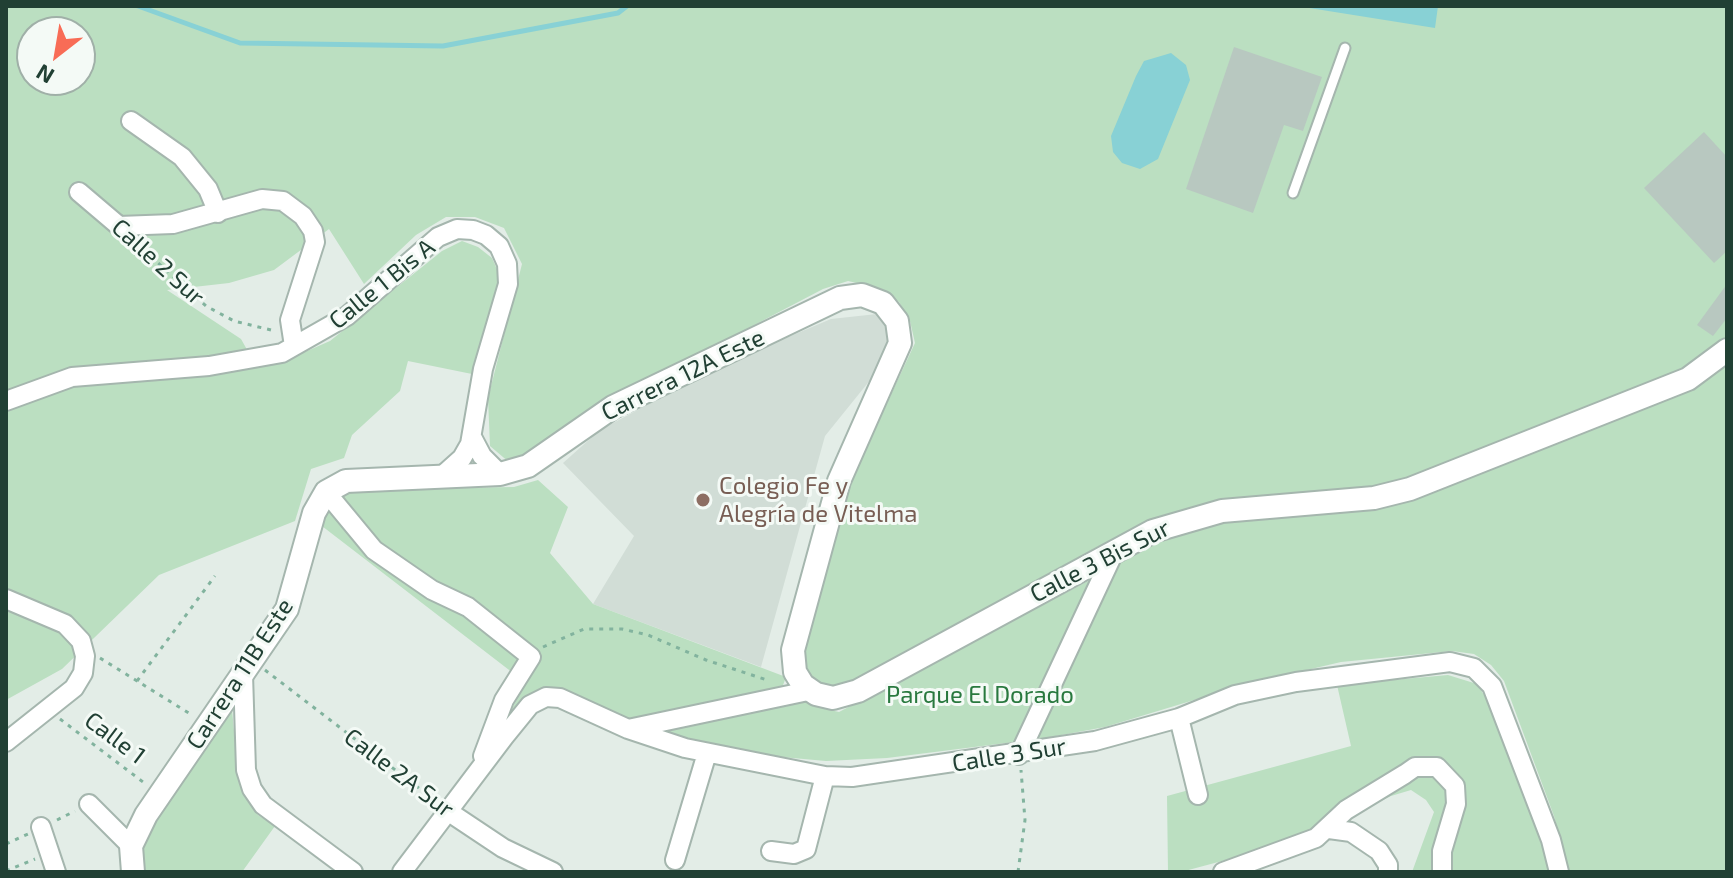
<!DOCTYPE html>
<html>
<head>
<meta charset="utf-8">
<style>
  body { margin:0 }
  #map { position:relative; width:1733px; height:878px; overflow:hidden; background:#e3ede7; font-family:"Exo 2",sans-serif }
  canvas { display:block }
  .frame { position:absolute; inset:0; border:8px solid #214034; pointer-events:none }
  .north { position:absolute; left:16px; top:16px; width:80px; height:80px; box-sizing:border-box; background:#f4faf6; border:2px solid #a0b0a8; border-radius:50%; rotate:211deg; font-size:22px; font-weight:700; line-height:32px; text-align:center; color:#214034 }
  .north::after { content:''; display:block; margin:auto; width:28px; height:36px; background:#f86c56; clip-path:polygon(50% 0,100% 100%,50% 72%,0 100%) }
</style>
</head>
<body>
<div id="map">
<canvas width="1733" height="878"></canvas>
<div class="frame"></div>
<div class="north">N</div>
</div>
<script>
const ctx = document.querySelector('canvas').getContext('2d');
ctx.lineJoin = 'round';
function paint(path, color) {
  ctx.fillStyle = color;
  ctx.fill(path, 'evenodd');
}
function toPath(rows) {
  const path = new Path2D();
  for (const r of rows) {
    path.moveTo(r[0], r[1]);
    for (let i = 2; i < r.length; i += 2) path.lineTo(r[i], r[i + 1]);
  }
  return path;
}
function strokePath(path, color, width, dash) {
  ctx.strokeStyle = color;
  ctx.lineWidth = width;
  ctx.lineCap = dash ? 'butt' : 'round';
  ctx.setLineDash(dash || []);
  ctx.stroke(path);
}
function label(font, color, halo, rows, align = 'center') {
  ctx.font = font + ' "Exo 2",sans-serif';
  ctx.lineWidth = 6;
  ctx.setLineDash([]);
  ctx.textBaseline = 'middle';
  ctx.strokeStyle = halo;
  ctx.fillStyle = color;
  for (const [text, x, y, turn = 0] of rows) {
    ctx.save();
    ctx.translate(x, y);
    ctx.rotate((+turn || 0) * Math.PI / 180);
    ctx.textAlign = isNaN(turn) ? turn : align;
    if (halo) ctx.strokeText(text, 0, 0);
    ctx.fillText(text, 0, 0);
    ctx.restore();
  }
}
const built = toPath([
  [877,314,892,331,871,379,825,436,761,667,593,604,634,536,563,463,600,430,724,364,831,319]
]);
const green = toPath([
  [6,6,1727,6,1727,872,1568,872,1554,816,1504,681,1491,665,1474,654,1452,651,1341,662,1247,684,1105,727,1040,739,1035,732,1136,531,1099,546,839,689,811,683,802,662,847,489,915,343,910,321,899,302,874,287,848,281,823,289,590,411,533,456,510,463,490,446,488,398,522,264,504,228,475,217,446,217,416,235,364,284,329,229,274,270,229,283,167,290,241,339,254,362,291,358,330,341,442,251,462,241,478,247,492,258,500,276,495,309,472,374,408,361,400,391,352,435,344,458,311,469,295,521,159,575,62,669,6,700],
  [32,32,80,32,80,80,32,80],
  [538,480,568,507,550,553,593,604,786,677,782,688,630,721,556,688,545,688,504,723,526,683,318,523,340,496,363,489,514,487],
  [1092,579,1014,742,887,758,826,761,759,755,655,732,799,697,813,706,839,712],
  [1448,675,1477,684,1499,718,1546,853,1548,872,1412,872,1434,812,1426,800,1411,790,1391,796,1304,839,1181,872,1168,872,1167,796,1351,746,1337,685],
  [232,709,238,774,244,796,258,815,275,826,242,872,143,872,140,846]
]);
const water = toPath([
  [1297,6,1438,6,1435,28],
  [1171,53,1186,65,1190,80,1158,159,1140,169,1122,163,1113,152,1111,136,1136,76,1144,61]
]);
const stream = toPath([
  [138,6,240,43,443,46,618,13,627,6]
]);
const building = toPath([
  [1234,47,1322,77,1303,131,1284,125,1253,213,1186,189],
  [1704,132,1727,157,1727,251,1714,263,1644,188],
  [1727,284,1727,318,1713,336,1697,325]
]);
const path = toPath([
  [136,243,206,306,234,321,275,331],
  [543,647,584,629,622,629,648,635,706,660,770,681],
  [100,658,192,715],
  [265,670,437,802],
  [137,681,215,576],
  [60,719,147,785],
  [57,820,75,811],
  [6,844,28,834],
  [6,871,35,859],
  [1018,872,1025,820,1021,770]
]);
const service = toPath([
  [1293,193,1345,48]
]);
const minor = toPath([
  [131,121,182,157,208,189,218,213],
  [79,192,119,226,173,224,262,199,283,201,303,216,313,231,315,242,290,320,294,346],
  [6,401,72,377,209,366,282,353,347,316,438,237,457,229,473,230,486,235,499,246,507,264,508,284,483,369,470,444,462,458,443,475],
  [472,437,482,456,500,474],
  [326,492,374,550,432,590,468,607,531,657,504,700,483,756],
  [6,599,65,624,81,641,85,656,83,673,74,688,6,742],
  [243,674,246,770,252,789,263,805,353,872],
  [1179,718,1198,795],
  [628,729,808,691],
  [1019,755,1115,550],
  [89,804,131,846],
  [449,812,503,848,553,872],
  [41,827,56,872],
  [1329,829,1351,832,1379,851,1388,865,1388,872],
  [771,851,794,854,806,849,825,776],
  [675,860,707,753],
  [402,872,504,737,530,705,546,697,560,698,628,729,685,748,825,776,852,777,1095,741,1179,718,1235,695,1296,682,1450,662,1474,668,1492,686,1551,840,1559,872],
  [1223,872,1316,838,1346,810,1405,774,1415,767,1437,767,1455,786,1456,804,1442,851,1442,872]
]);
const tertiary = toPath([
  [133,872,131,846,146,815,287,609,314,513,326,492,346,481,500,474,528,466,613,407,840,298,862,295,883,303,897,321,900,343,839,481,793,650,795,672,803,685,816,694,833,698,858,691,1153,531,1222,511,1374,498,1410,489,1688,379,1727,350]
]);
const markers = [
  [703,500,8,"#8d6e63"]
];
const streetNames = [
  ["Calle 2 Sur",158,262,42],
  ["Calle 1 Bis A",382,284,-39],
  ["Carrera 12A Este",683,375,-26],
  ["Calle 3 Bis Sur",1100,561,-27],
  ["Carrera 11B Este",240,674,-57],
  ["Calle 1",115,738,37],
  ["Calle 3 Sur",1009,755,-9],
  ["Calle 2A Sur",399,773,37]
];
const educationNames = [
  ["Colegio Fe y",719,486],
  ["Alegría de Vitelma",719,514]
];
const parkNames = [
  ["Parque El Dorado",980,695]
];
paint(built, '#d1ddd6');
paint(green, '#bbdfc1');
paint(water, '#88d1d5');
strokePath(stream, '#88d1d5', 5);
paint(building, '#b8c8c0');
strokePath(service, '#a5b6ae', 13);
strokePath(minor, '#a5b6ae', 22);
strokePath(tertiary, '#a5b6ae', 26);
strokePath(path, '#82b39e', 3, [4, 6]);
strokePath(service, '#fff', 9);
strokePath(minor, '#fff', 18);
strokePath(tertiary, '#fff', 22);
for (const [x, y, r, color] of markers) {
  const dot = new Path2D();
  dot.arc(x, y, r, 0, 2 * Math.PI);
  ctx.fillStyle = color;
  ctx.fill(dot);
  strokePath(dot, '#f4faf6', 3);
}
label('24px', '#214034', '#f4faf6', streetNames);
label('24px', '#785e54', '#f4faf6', educationNames, 'left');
label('24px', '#29793f', '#f4faf6', parkNames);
</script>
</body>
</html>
